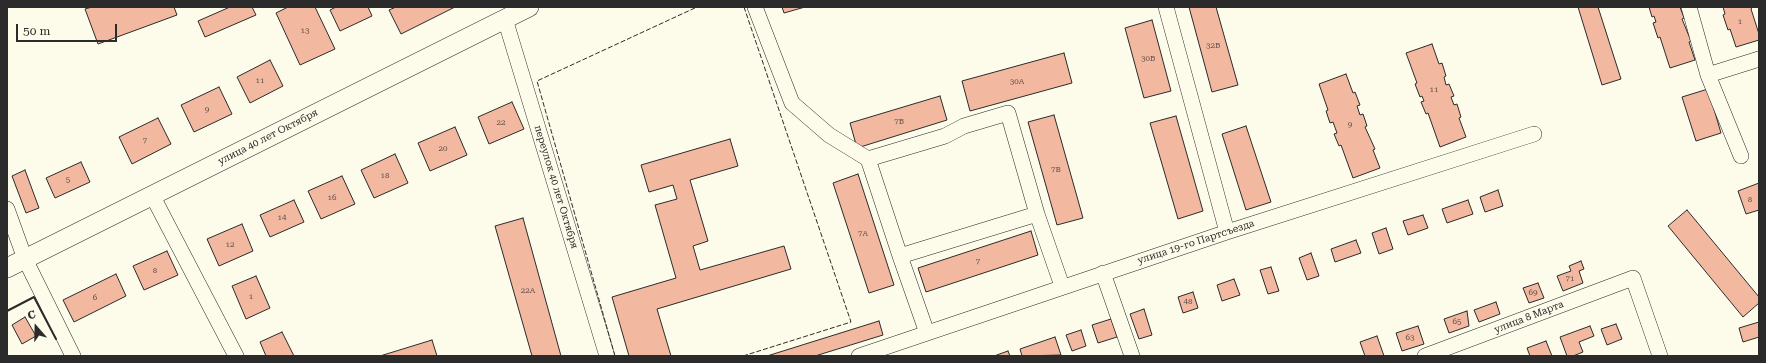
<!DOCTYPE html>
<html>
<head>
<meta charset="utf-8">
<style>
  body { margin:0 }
  #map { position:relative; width:1766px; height:363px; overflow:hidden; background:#fdfbea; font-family:"Roboto Serif",serif }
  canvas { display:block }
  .frame { position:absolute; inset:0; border:8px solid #2b2b2b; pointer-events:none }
  .north { position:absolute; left:16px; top:307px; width:40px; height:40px; -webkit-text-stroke:3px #fdfbea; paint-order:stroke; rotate:340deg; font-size:11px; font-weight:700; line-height:16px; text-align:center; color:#2b2b2b }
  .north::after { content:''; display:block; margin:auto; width:14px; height:18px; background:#2b2b2b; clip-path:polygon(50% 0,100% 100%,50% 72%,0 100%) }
  .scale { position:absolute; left:16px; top:24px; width:101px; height:18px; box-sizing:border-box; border:2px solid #2b2b2b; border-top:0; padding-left:5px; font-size:12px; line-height:14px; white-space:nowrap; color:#2b2b2b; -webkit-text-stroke:3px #fdfbea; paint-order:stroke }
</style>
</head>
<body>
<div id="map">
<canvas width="1766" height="363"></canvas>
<div class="frame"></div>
<div class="north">С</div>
<div class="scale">50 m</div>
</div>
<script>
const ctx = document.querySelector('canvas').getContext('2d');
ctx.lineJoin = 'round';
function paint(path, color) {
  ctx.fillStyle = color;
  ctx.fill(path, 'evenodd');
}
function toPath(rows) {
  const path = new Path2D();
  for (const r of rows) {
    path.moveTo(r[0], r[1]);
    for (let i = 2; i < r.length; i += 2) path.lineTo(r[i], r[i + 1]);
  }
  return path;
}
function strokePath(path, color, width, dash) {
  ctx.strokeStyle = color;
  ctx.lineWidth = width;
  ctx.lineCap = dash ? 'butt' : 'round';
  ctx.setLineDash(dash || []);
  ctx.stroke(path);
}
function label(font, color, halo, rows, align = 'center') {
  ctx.font = font + ' "Roboto Serif",serif';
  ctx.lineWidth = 3;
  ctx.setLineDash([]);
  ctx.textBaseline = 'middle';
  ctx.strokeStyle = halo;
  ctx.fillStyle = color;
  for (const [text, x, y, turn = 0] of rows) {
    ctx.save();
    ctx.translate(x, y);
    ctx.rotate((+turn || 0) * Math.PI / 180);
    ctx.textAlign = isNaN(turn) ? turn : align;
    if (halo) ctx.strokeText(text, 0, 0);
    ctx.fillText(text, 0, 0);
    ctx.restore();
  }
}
const building = toPath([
  [92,7,174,7,177,15,98,44,85,9,92,7],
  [230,7,252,7,256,15,205,37,198,21,230,7],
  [288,7,315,7,335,49,300,65,276,13,288,7],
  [336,7,368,7,372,16,340,31,330,10,336,7],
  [396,7,455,7,401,34,389,10,396,7],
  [782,7,805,7,784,13,782,7],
  [1189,7,1216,7,1238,85,1212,92,1189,7],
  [1578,7,1598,7,1621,79,1602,85,1578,7],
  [1649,7,1680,7,1684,18,1682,19,1691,41,1689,42,1695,60,1670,68,1660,37,1658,38,1653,23,1656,22,1654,16,1652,17,1649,7],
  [1723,7,1753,7,1751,9,1759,34,1759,40,1736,47,1730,29,1728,30,1723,15,1725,14,1723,7],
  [1152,20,1171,91,1144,98,1125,28,1152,20],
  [1432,44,1439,64,1442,63,1446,76,1444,77,1446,85,1449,84,1454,96,1451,97,1454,105,1457,104,1461,117,1459,118,1466,137,1440,147,1428,113,1426,114,1421,102,1424,101,1422,96,1420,97,1415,84,1417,83,1406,53,1432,44],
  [1064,53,1072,83,970,111,962,81,1064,53],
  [270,60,283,86,250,103,237,77,270,60],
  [1346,74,1353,93,1355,92,1360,105,1357,106,1360,115,1363,114,1367,126,1365,127,1375,149,1373,150,1380,168,1353,178,1341,145,1339,146,1334,134,1337,133,1333,122,1330,123,1326,111,1328,110,1319,84,1346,74],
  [219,87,232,114,194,132,181,105,219,87],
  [1708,89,1721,133,1696,141,1682,97,1708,89],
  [940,96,947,120,857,148,850,123,940,96],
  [512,102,524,129,489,144,478,117,512,102],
  [1054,115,1083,218,1057,225,1028,122,1054,115],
  [1176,116,1203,211,1178,219,1150,123,1176,116],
  [158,118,171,144,132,164,119,137,158,118],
  [1246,126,1271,202,1246,210,1222,134,1246,126],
  [455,127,467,155,430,171,418,143,455,127],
  [730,139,738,166,690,180,708,241,693,246,700,270,784,246,791,269,657,309,671,356,629,356,612,297,676,278,655,205,677,199,673,185,649,192,641,165,730,139],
  [395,154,408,183,374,198,361,170,395,154],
  [81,162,90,182,55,198,46,178,81,162],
  [25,170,39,208,26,213,12,176,25,170],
  [858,174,894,285,869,293,833,183,858,174],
  [342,176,355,204,321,219,308,191,342,176],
  [1759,183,1759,210,1746,214,1738,191,1759,183],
  [1498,190,1503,206,1485,212,1480,197,1498,190],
  [294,200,304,222,270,237,260,215,294,200],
  [1468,200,1473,214,1447,223,1442,209,1468,200],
  [1687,210,1759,297,1759,303,1743,317,1668,226,1687,210],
  [1423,215,1428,228,1408,235,1403,221,1423,215],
  [523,218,561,356,532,356,495,226,523,218],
  [242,224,253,251,219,266,207,239,242,224],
  [1386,228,1393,249,1379,254,1372,233,1386,228],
  [1031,231,1038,255,926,292,918,268,1031,231],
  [1356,240,1361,253,1335,262,1331,249,1356,240],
  [167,251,178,275,144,290,133,266,167,251],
  [1311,253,1319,276,1307,280,1299,258,1311,253],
  [1581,261,1584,269,1579,271,1583,283,1563,291,1557,276,1571,271,1569,266,1581,261],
  [1271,267,1279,291,1268,294,1260,270,1271,267],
  [116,274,126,296,74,322,63,300,116,274],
  [256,276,270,308,246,319,232,286,256,276],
  [1234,279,1240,295,1222,301,1217,285,1234,279],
  [1538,283,1544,298,1529,303,1523,288,1538,283],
  [1193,292,1198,308,1183,313,1178,297,1193,292],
  [1496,302,1500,314,1479,322,1474,310,1496,302],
  [1144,309,1152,335,1139,339,1130,314,1144,309],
  [1467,311,1469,326,1449,333,1444,319,1467,311],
  [25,317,36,336,22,344,12,325,25,317],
  [1111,319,1117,337,1098,343,1092,325,1111,319],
  [879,321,883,335,815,356,767,356,879,321],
  [1759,322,1759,337,1743,342,1739,328,1759,322],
  [1616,324,1622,339,1607,345,1601,329,1616,324],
  [1418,326,1424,344,1402,351,1396,333,1418,326],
  [1590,326,1594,336,1579,342,1583,352,1573,356,1567,356,1560,337,1590,326],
  [1081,330,1086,346,1072,351,1066,335,1081,330],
  [282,332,294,356,266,356,260,342,282,332],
  [1377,336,1384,356,1365,356,1360,342,1377,336],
  [1055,337,1061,355,1022,356,1020,349,1055,337],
  [432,340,437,356,380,356,432,340],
  [1546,341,1552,356,1530,356,1527,348,1546,341],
  [1008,351,1010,356,994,356,1008,351]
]);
const minor = toPath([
  [755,7,792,103,829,135,868,159,900,256,1037,214,1008,113,964,126,945,136,868,159],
  [1166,7,1227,232],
  [1689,7,1708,75,1741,156],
  [505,19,607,356],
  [1708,75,1759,59],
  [152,195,236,356],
  [7,209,25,259,73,356],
  [1037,214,1062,286],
  [900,256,927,333],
  [1103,273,1132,356],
  [859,356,1227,232,1534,134],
  [1425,356,1633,278,1660,356]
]);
const major = toPath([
  [7,268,529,7]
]);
const fence = toPath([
  [615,356,537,81,697,7],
  [743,356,851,322,744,7]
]);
const wall = toPath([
  [7,311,34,297,56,339]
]);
const numberNames = [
  ["1",1740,22],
  ["13",305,31],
  ["32Б",1213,46],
  ["30Б",1148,59],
  ["11",260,81],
  ["30А",1017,82],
  ["11",1434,90],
  ["9",207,110],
  ["7Б",899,122],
  ["22",501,123],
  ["9",1350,125],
  ["7",145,141],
  ["20",443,149],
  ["7В",1056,170],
  ["18",385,176],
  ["5",68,180],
  ["16",332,198],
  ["8",1750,200],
  ["14",282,218],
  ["7А",863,234],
  ["12",230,245],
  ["7",978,262],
  ["8",155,271],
  ["71",1570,279],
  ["22А",528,291],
  ["69",1533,293],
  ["1",251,297],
  ["6",95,298],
  ["48",1188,302],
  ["65",1457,322],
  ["63",1410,338]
];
const streetNames = [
  ["улица 40 лет Октября",268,137,-27],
  ["переулок 40 лет Октября",556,187,73],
  ["улица 19-го Партсъезда",1196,242,-18],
  ["улица 8 Марта",1529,317,-21]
];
paint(building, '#f2b8a0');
strokePath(building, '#2b2b2b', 1);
strokePath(minor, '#2b2b2b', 16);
strokePath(major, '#2b2b2b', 20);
strokePath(minor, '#fdfbea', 15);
strokePath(major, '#fdfbea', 19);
strokePath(fence, '#2b2b2b', 1, [5, 2]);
strokePath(wall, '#2b2b2b', 2);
label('8px', '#5d4e48', null, numberNames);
label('10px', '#2b2b2b', '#fdfbea', streetNames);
</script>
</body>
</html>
